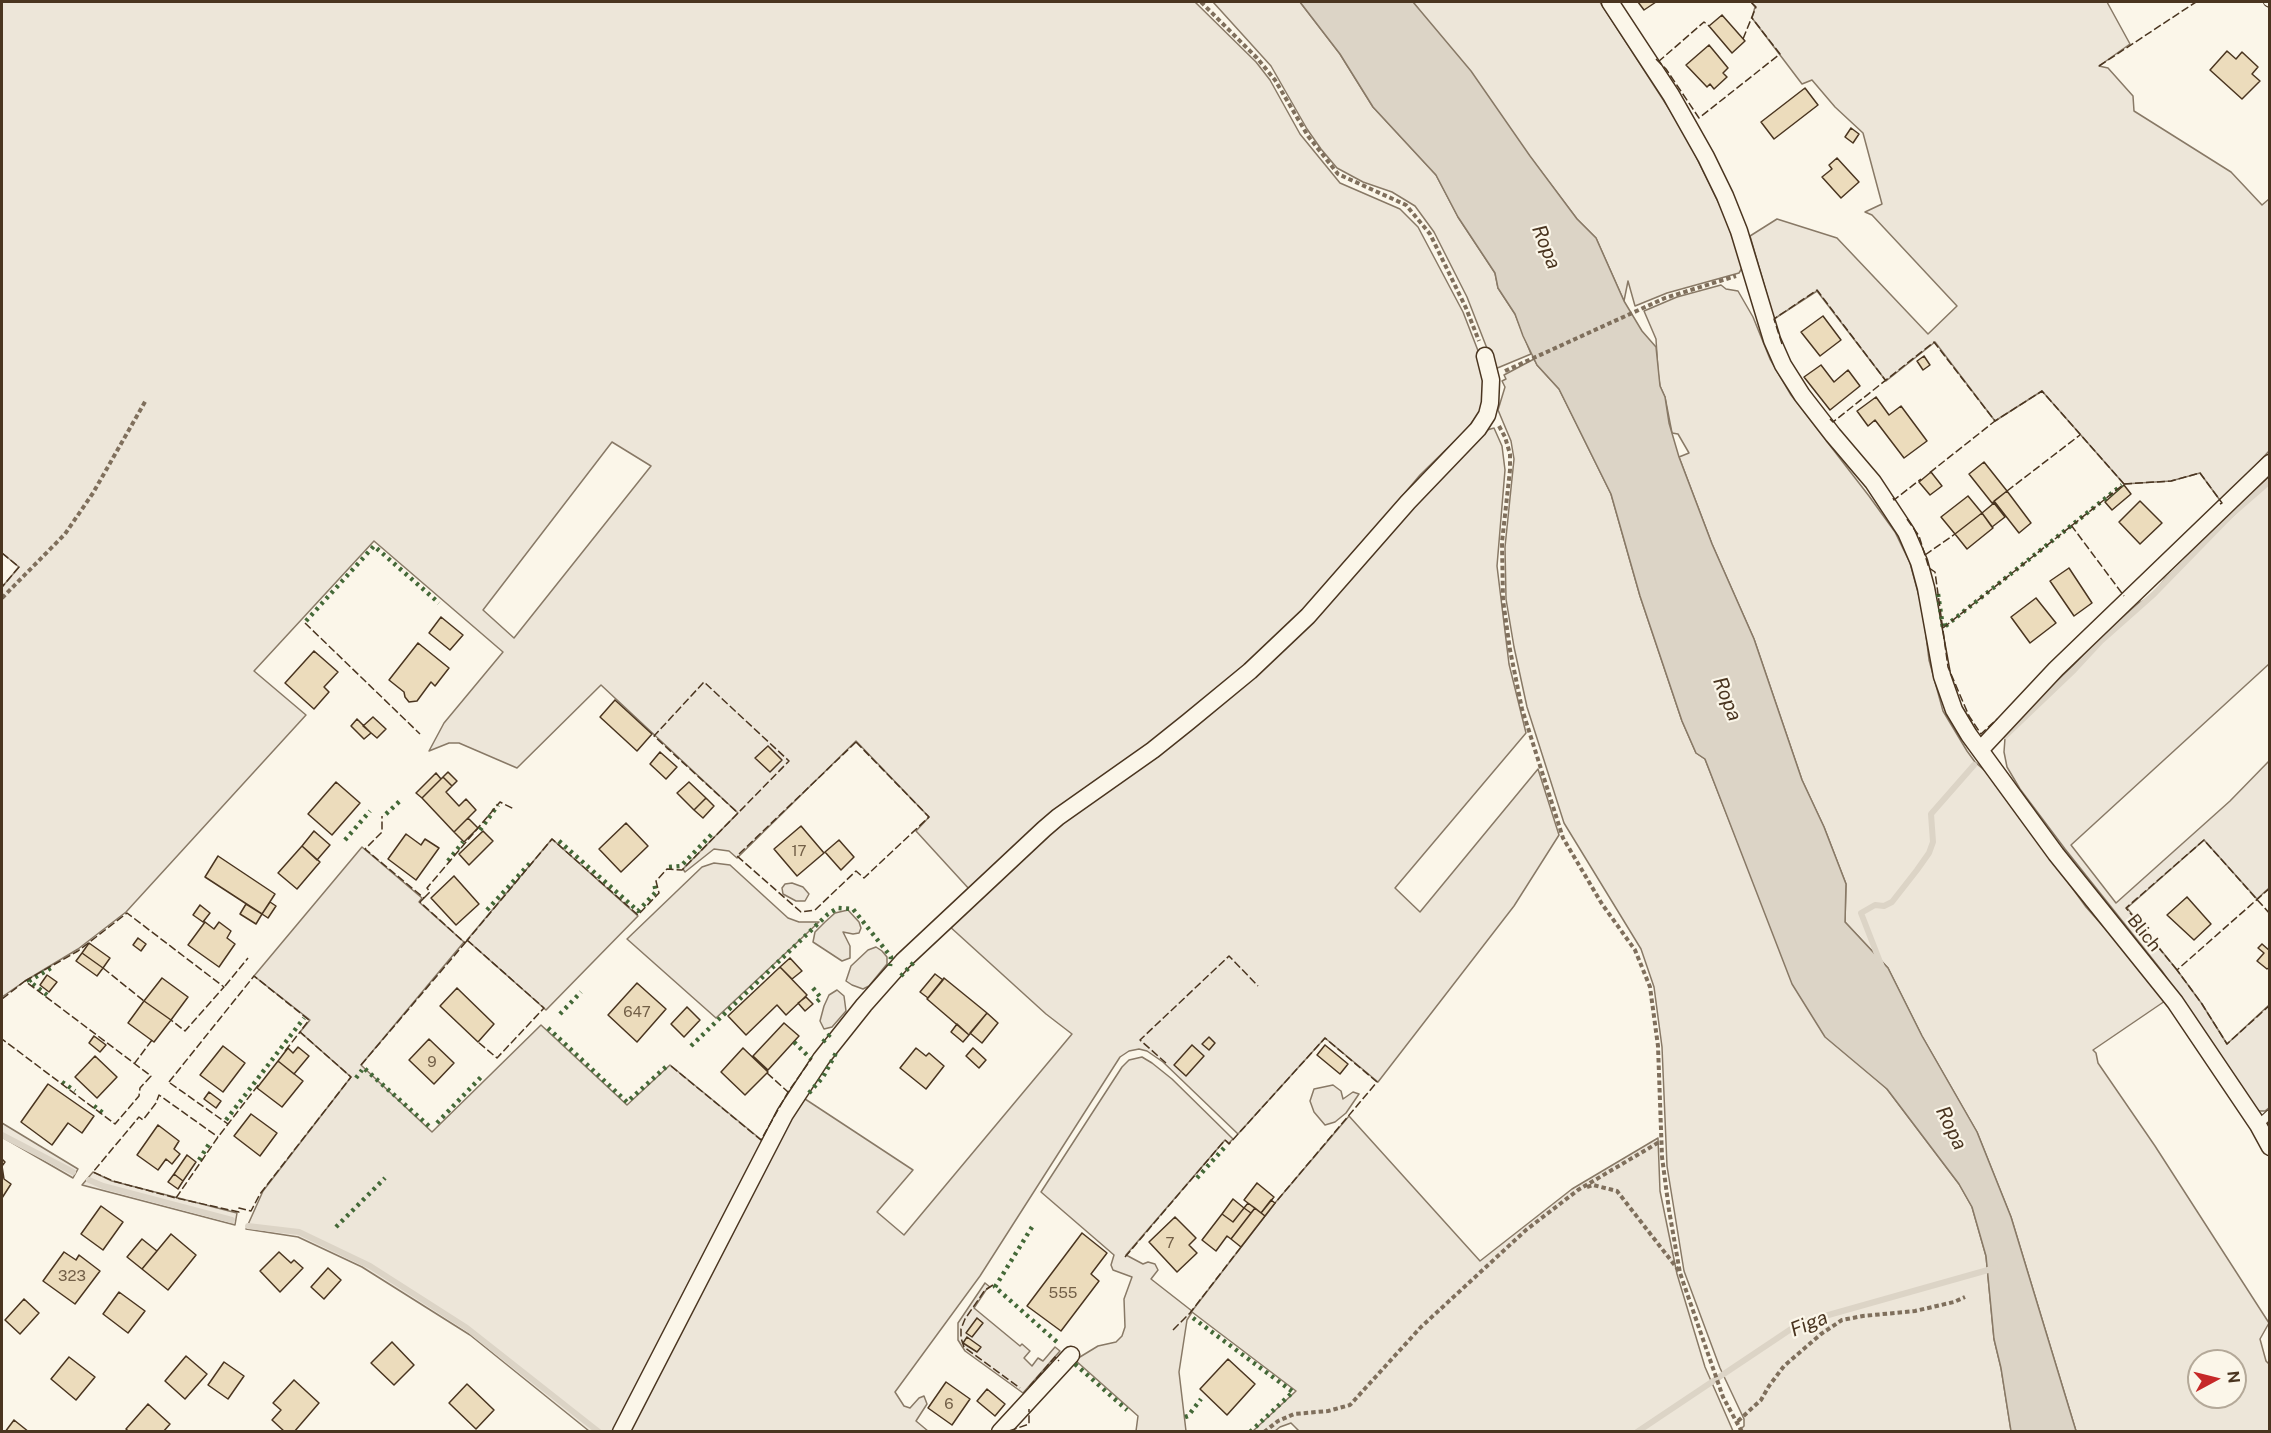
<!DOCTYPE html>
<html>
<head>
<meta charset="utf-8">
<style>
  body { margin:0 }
  #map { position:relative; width:2271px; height:1433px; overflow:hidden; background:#fbf6e9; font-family:"Public Sans",sans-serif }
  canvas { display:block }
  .frame { position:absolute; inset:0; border:3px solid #4a3520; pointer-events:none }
  .north { position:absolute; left:2187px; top:1349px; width:60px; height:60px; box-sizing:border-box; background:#fbf6e9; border:2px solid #b4a999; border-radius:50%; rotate:83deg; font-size:16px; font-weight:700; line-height:24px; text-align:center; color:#4a3520 }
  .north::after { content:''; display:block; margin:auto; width:21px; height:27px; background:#c62828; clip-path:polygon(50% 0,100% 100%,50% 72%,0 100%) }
</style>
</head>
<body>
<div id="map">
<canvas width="2271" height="1433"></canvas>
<div class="frame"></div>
<div class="north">N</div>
</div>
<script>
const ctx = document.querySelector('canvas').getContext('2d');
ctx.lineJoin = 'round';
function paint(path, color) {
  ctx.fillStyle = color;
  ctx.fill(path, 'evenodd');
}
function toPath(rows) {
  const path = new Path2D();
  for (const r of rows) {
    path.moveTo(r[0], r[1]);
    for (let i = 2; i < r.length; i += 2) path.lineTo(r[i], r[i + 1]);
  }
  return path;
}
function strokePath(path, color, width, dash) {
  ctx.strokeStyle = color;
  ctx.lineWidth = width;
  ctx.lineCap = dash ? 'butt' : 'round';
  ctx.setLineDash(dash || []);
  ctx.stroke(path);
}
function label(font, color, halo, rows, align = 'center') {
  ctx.font = font + ' "Public Sans",sans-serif';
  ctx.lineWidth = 4.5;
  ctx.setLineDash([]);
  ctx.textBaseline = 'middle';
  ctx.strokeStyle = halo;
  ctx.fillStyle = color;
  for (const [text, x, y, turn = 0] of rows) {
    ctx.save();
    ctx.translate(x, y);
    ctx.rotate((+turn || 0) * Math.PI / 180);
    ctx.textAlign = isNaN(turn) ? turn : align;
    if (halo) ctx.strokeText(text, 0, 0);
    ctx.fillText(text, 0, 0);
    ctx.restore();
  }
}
const green = toPath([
  [2,2,1195,2,1256,62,1270,80,1300,134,1340,183,1400,209,1418,227,1463,312,1482,361,1484,389,1481,410,1468,428,1420,475,1303,614,1143,752,970,890,916,831,929,817,856,741,737,858,729,851,714,849,685,872,683,869,738,813,601,685,517,768,459,743,449,743,429,751,444,723,503,652,374,541,254,671,306,715,126,912,78,949,25,981,2,997,2,587,19,567,2,553,2,2],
  [612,442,651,466,514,638,483,610,612,442],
  [1213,2,1300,2,1340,54,1373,107,1436,175,1458,217,1495,273,1498,288,1515,314,1531,354,1495,369,1467,297,1434,232,1415,206,1392,192,1363,182,1337,168,1321,149,1307,129,1271,66,1213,2],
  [1413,2,1600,2,1684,132,1724,214,1739,256,1742,268,1739,273,1667,293,1635,306,1628,281,1624,301,1596,238,1577,219,1413,2],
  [1751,2,2107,2,2130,44,2099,66,2108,68,2133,96,2134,111,2231,172,2262,205,2269,199,2269,451,2222,503,2200,473,2171,481,2124,484,2042,391,1995,421,1935,342,1886,381,1817,291,1774,319,1750,236,1777,219,1837,238,1928,334,1957,306,1872,215,1865,212,1882,204,1863,133,1835,107,1812,80,1802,84,1752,18,1755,7,1751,2],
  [1721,285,1726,289,1738,291,1753,317,1770,359,1791,395,1869,496,1895,532,1910,563,1923,611,1929,660,1943,711,1967,751,1975,762,1992,777,2086,907,2141,969,2165,1001,2093,1050,2096,1053,2098,1063,2155,1146,2269,1323,2260,1339,2266,1361,2269,1364,2269,1431,2076,1431,2011,1217,1977,1132,1922,1036,1888,968,1845,922,1846,884,1824,827,1802,780,1754,639,1712,544,1679,457,1689,453,1678,434,1672,433,1665,397,1660,386,1658,372,1656,339,1644,311,1677,297,1721,285],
  [2199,1361,2235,1361,2235,1397,2199,1397,2199,1361],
  [1534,359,1537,365,1559,389,1611,494,1640,596,1682,721,1696,753,1705,759,1744,858,1861,1065,1887,1089,1959,1184,1972,1207,1986,1256,1994,1339,2001,1368,2011,1431,1739,1431,1744,1426,1744,1419,1720,1368,1684,1271,1667,1166,1662,1047,1654,987,1641,949,1564,823,1527,707,1514,647,1506,599,1505,547,1514,459,1511,441,1498,410,1505,387,1502,381,1506,379,1504,375,1534,359],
  [1494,428,1502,446,1505,470,1497,566,1509,664,1526,733,1395,888,1420,912,1538,769,1559,835,1514,906,1378,1082,1325,1038,1238,1134,1163,1062,1147,1051,1139,1049,1129,1051,1120,1057,980,1276,895,1392,904,1406,910,1408,919,1398,924,1396,927,1404,916,1421,928,1431,627,1432,802,1097,913,1170,877,1212,904,1235,1072,1034,1046,1014,948,925,1060,821,1297,637,1480,432,1494,428],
  [2269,476,2269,664,2071,845,2116,903,2230,801,2269,761,2269,888,2257,899,2204,840,2127,908,2177,970,2202,1004,2227,1044,2269,1005,2270,1107,2265,1111,2257,1111,2162,971,2065,849,2020,789,2007,767,2004,752,2005,738,2042,695,2139,603,2151,597,2165,579,2239,510,2269,476],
  [552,839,638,916,546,1010,467,940,552,839],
  [362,847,422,898,419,902,464,942,361,1065,432,1132,541,1025,627,1105,670,1065,764,1142,613,1431,589,1431,470,1335,362,1267,298,1237,246,1229,263,1191,351,1077,300,1032,310,1020,254,976,362,847],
  [714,863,730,865,788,918,799,922,819,922,716,1018,627,939,702,867,714,863],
  [792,883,803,887,809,894,805,901,796,901,783,894,782,888,785,884,792,883],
  [848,910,859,922,861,928,859,933,853,934,843,932,850,946,850,958,842,961,813,942,815,932,825,922,835,913,848,910],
  [876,947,882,951,887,957,887,964,869,986,863,989,852,985,846,981,851,966,868,950,876,947],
  [837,990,844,996,846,1011,832,1027,824,1029,820,1021,824,1006,829,995,837,990],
  [1142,1057,1152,1063,1172,1079,1233,1139,1229,1143,1225,1140,1126,1255,1143,1264,1148,1262,1155,1264,1158,1270,1151,1279,1192,1311,1275,1203,1349,1116,1480,1261,1572,1189,1658,1138,1660,1191,1677,1274,1705,1367,1733,1431,1300,1432,1291,1423,1280,1427,1275,1431,1253,1431,1296,1391,1192,1312,1187,1320,1179,1372,1186,1431,1136,1431,1138,1416,1075,1360,1098,1346,1116,1342,1122,1336,1125,1327,1124,1299,1132,1277,1113,1270,1111,1265,1114,1255,1041,1192,1122,1067,1129,1060,1142,1057],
  [1333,1085,1341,1091,1343,1099,1353,1092,1359,1094,1346,1113,1335,1122,1325,1125,1314,1112,1310,1101,1314,1089,1333,1085],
  [2,1123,78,1169,73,1178,2,1137,2,1123],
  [93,1172,112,1181,237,1213,235,1225,82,1185,93,1172],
  [985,1283,990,1287,986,1290,974,1308,1020,1346,1022,1344,1030,1351,1024,1358,1032,1366,1038,1358,1043,1361,1055,1347,1060,1351,1023,1393,965,1351,958,1340,958,1323,985,1283]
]);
const water = toPath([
  [1300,2,1413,2,1471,71,1530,156,1577,219,1596,238,1624,301,1642,331,1656,347,1660,386,1665,397,1669,423,1679,457,1712,544,1754,639,1802,780,1824,827,1846,884,1845,922,1888,968,1922,1036,1977,1132,2011,1217,2076,1431,2011,1431,2001,1368,1994,1339,1986,1256,1972,1207,1959,1184,1887,1089,1825,1037,1792,984,1705,759,1696,753,1682,721,1640,596,1611,494,1559,389,1537,365,1523,336,1515,314,1498,288,1495,273,1458,217,1436,175,1373,107,1340,54,1300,2]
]);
const stream = toPath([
  [2005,736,2074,670,2101,641,2154,594,2232,514,2270,481],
  [1882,967,1861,913,1875,905,1884,906,1892,902,1917,870,1929,853,1933,842,1931,814,1974,765],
  [2,1135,73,1172],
  [89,1180,103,1186,232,1220],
  [248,1226,299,1232,370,1266,467,1328,599,1432],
  [1637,1432,1800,1323,1995,1268]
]);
const building = toPath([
  [1638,2,1656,2,1644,10,1638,2],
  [1722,15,1745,41,1732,53,1709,26,1722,15],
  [1709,45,1728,68,1723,73,1727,77,1714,89,1710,84,1707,87,1686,65,1709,45],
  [2227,51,2236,59,2242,52,2258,67,2252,74,2260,81,2242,99,2210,70,2227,51],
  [1805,88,1818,105,1774,139,1761,122,1805,88],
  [1851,128,1859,134,1853,143,1845,137,1851,128],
  [1837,158,1859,182,1841,198,1822,177,1832,169,1829,165,1837,158],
  [1823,316,1841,340,1820,356,1801,332,1823,316],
  [1924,356,1930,365,1923,370,1917,361,1924,356],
  [1821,365,1834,382,1848,370,1860,386,1830,410,1804,377,1821,365],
  [1876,397,1889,415,1901,406,1927,441,1904,458,1875,420,1868,426,1857,411,1876,397],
  [1984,462,2007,491,1992,503,1969,474,1984,462],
  [1931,472,1942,486,1930,495,1919,482,1931,472],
  [2124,485,2131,494,2112,510,2105,502,2124,485],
  [2007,491,2031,523,2019,533,1994,501,2007,491],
  [1968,496,1982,513,1955,534,1941,517,1968,496],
  [2140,501,2162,523,2140,544,2119,522,2140,501],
  [1994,503,2005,517,1992,527,1982,513,1994,503],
  [1982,513,1993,528,1967,549,1955,534,1982,513],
  [2069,568,2092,603,2074,616,2050,581,2069,568],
  [2036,598,2056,623,2030,643,2011,617,2036,598],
  [441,617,463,635,450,650,429,633,441,617],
  [418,643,449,668,435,686,431,682,417,701,409,702,405,697,404,692,389,680,418,643],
  [314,651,338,672,324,687,329,692,314,709,285,683,314,651],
  [615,700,652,734,637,751,600,717,615,700],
  [373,717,386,729,377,738,363,726,373,717],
  [357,719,371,733,364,739,351,726,357,719],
  [768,746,782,760,770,772,755,758,768,746],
  [660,752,677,767,666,779,650,764,660,752],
  [448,772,457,781,452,786,443,777,448,772],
  [436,773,441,779,422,798,416,793,436,773],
  [443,777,452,786,446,792,459,806,466,799,476,810,454,832,422,798,443,777],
  [336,782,360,803,332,835,308,814,336,782],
  [689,782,706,798,694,810,677,793,689,782],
  [706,798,714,806,703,818,694,810,706,798],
  [468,818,478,828,464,842,454,832,468,818],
  [626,823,648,846,621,872,599,849,626,823],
  [801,826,824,853,797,876,774,849,801,826],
  [314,831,330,845,317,860,302,846,314,831],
  [483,831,493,841,469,865,459,854,483,831],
  [406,834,421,845,425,839,439,848,416,880,388,859,406,834],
  [839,840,854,857,841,870,825,852,839,840],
  [302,846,320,862,297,889,278,873,302,846],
  [218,856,275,894,262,914,205,877,218,856],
  [454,876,479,904,456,925,431,898,454,876],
  [2187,897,2211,924,2194,940,2167,915,2187,897],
  [270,902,276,906,268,918,262,914,270,902],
  [246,904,262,914,256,924,240,914,246,904],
  [200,905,210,913,203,922,193,915,200,905],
  [205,922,214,929,219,922,231,931,227,938,235,944,219,967,188,945,205,922],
  [138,938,146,944,141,951,133,945,138,938],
  [89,943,110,958,103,968,82,953,89,943],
  [2262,944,2270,951,2270,967,2267,969,2257,961,2264,953,2258,948,2262,944],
  [82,953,103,968,97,976,76,961,82,953],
  [790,958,802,971,792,979,780,967,790,958],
  [780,967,807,995,786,1015,777,1005,746,1035,728,1016,780,967],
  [935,974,943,980,928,998,920,992,935,974],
  [47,975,57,982,49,992,40,985,47,975],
  [162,978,188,997,171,1020,144,1001,162,978],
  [944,978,987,1013,969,1035,927,999,944,978],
  [637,983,666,1009,637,1042,608,1015,637,983],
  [457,988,494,1024,478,1042,440,1006,457,988],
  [806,997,813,1004,805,1011,798,1003,806,997],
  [144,1001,171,1020,154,1042,128,1023,144,1001],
  [687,1007,700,1020,684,1037,671,1024,687,1007],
  [987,1013,998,1023,982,1043,970,1033,987,1013],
  [784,1023,799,1036,768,1070,753,1056,784,1023],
  [957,1024,969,1035,963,1042,951,1032,957,1024],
  [94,1036,106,1045,100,1052,89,1043,94,1036],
  [1209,1037,1215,1043,1209,1050,1202,1044,1209,1037],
  [429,1039,454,1063,434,1084,409,1060,429,1039],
  [1192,1045,1204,1056,1186,1076,1174,1065,1192,1045],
  [1325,1045,1348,1064,1340,1074,1317,1055,1325,1045],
  [223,1046,245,1063,223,1092,200,1075,223,1046],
  [298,1047,309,1056,294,1074,278,1061,288,1048,293,1053,298,1047],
  [743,1048,768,1072,745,1095,721,1072,743,1048],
  [916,1048,926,1056,929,1053,944,1066,926,1089,900,1068,916,1048],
  [973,1048,986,1060,979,1068,966,1056,973,1048],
  [95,1056,117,1077,97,1098,75,1077,95,1056],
  [278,1061,303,1081,282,1107,257,1088,278,1061],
  [48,1084,94,1116,82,1133,68,1123,52,1145,21,1122,48,1084],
  [209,1092,221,1101,216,1108,204,1099,209,1092],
  [251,1114,277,1133,260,1156,234,1136,251,1114],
  [158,1125,179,1141,174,1149,180,1154,172,1164,166,1159,158,1170,137,1155,158,1125],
  [187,1155,196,1162,183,1181,174,1174,187,1155],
  [2,1159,5,1162,2,1166,4,1179,11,1184,2,1198,2,1159],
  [174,1174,183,1181,178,1189,168,1182,174,1174],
  [1257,1183,1274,1197,1261,1213,1244,1200,1257,1183],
  [1233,1199,1244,1208,1233,1222,1222,1214,1233,1199],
  [1271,1200,1275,1203,1265,1216,1261,1213,1271,1200],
  [1248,1203,1255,1208,1251,1213,1244,1208,1248,1203],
  [101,1206,123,1222,103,1250,81,1234,101,1206],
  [1244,1208,1251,1213,1231,1239,1227,1236,1216,1251,1202,1240,1222,1214,1233,1222,1244,1208],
  [1255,1208,1265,1216,1241,1247,1231,1239,1255,1208],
  [1175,1217,1196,1238,1189,1245,1197,1253,1177,1272,1149,1242,1175,1217],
  [1082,1233,1107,1253,1091,1274,1099,1281,1061,1331,1027,1306,1082,1233],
  [171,1234,196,1255,168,1290,142,1269,171,1234],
  [142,1239,157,1251,142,1269,127,1257,142,1239],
  [64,1252,76,1260,79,1255,100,1271,75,1304,43,1281,64,1252],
  [279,1252,291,1263,294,1260,303,1268,280,1292,260,1271,279,1252],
  [328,1268,341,1280,324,1299,311,1287,328,1268],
  [119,1292,145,1311,128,1333,103,1314,119,1292],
  [24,1299,39,1313,20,1334,5,1320,24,1299],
  [977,1318,983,1323,972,1337,966,1333,977,1318],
  [967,1337,981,1347,977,1352,963,1343,967,1337],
  [392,1342,414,1365,394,1385,371,1363,392,1342],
  [186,1356,207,1374,185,1399,165,1381,186,1356],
  [69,1357,95,1377,76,1400,51,1379,69,1357],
  [1228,1359,1255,1384,1227,1415,1200,1389,1228,1359],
  [224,1362,244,1376,228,1399,208,1385,224,1362],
  [294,1380,319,1403,294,1432,285,1432,272,1420,281,1410,273,1403,294,1380],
  [946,1382,970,1399,952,1425,928,1408,946,1382],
  [467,1384,494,1410,476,1429,449,1403,467,1384],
  [987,1389,1005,1404,995,1416,977,1401,987,1389],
  [148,1404,170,1424,163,1432,129,1432,126,1429,148,1404],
  [14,1420,29,1432,5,1432,14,1420]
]);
const path = toPath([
  [1201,2,1257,58,1275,80,1308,136,1338,174,1406,205,1430,234,1466,308,1479,341],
  [1505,371,1665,298,1736,276],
  [1499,426,1505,437,1510,454,1510,470,1502,542,1503,600,1510,650,1522,709,1563,838,1602,904,1635,950,1650,987,1658,1046,1662,1157,1669,1210,1680,1273,1723,1397,1742,1432],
  [2,598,65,534,93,493,146,400],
  [1587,1187,1593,1185,1617,1191,1680,1272],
  [1738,1421,1761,1400,1769,1386,1784,1366,1821,1334,1842,1320,1863,1316,1915,1311,1954,1302,1965,1297],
  [1264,1432,1278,1421,1294,1414,1328,1411,1350,1405,1421,1327,1526,1230,1578,1190,1661,1141]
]);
const lane = toPath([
  [2268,2,2270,3],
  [2258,1125,2270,1114]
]);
const street = toPath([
  [1610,2,1671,95,1706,157,1725,196,1739,231,1772,340,1783,365,1802,395,1833,435,1873,482,1906,532,1919,562,1926,588,1942,676,1954,710,1969,735,2056,854,2175,1002,2258,1125,2270,1147],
  [1981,749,2056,669,2270,463],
  [621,1432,785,1114,821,1059,864,1005,903,961,1044,829,1058,817,1153,750,1188,722,1250,671,1308,616,1408,502,1478,429,1487,415,1490,403,1491,380,1485,356],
  [1000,1432,1071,1355]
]);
const hedge = toPath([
  [1938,594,1943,628,2122,485],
  [306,621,374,546,439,603],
  [386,814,402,799],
  [480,830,498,805],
  [345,840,370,811],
  [559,841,638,911,656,892,654,883],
  [448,861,463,842],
  [669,867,681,866,712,834],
  [487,910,532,861],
  [901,976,916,960],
  [813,988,821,998,814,1004],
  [47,995,29,981,51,968],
  [560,1014,581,992],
  [548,1028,627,1102,668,1065],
  [794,1042,811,1059],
  [823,1042,833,1031],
  [691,1046,828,914,838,908,853,909,891,957,890,966],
  [365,1069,429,1126],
  [356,1078,362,1070],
  [62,1082,75,1091],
  [809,1093,823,1077,837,1051],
  [94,1106,103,1113],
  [226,1120,304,1018],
  [437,1123,482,1076],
  [199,1160,211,1141],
  [1197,1178,1224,1148],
  [336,1227,385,1178],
  [1032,1227,995,1287,1057,1342],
  [1193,1318,1293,1392,1250,1432],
  [1075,1364,1127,1410],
  [1185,1417,1188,1416,1201,1399]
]);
const fence = toPath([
  [1743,39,1756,7,1751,2],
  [1656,59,1666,69,1699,118,1780,54,1752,18],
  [1658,62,1704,22,1709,26],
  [2099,66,2196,2],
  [1782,344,1774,319,1817,290,1886,381],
  [1830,419,1833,422,1934,342,1995,421,1928,474],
  [2124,484,2171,481,2200,473,2222,503,2220,504],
  [2007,491,2080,435],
  [1893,498,1894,500,1921,479],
  [1907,519,1919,536,1929,568,1935,572,1948,667,1969,716,1981,734,1997,719],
  [2071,525,2124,596],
  [2,553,19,567,2,587],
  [1925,555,1955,534],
  [305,623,420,734],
  [1943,628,2124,484,2042,391,1995,421],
  [856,742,929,817,864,878,856,871,815,910,801,912,737,856,856,742],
  [2270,888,2177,970,2202,1004,2227,1044,2270,1005],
  [424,898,430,892,427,888,500,802,514,809],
  [467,940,544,1008,497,1058,478,1042],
  [465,943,552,839,638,915,659,893,656,881,667,869,682,870,738,813,789,761,704,682,654,736,738,813],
  [103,968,144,1001],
  [2177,970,2126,908,2204,840,2270,914],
  [25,981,78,951,127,913,224,987,185,1031,171,1020],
  [225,986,248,958],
  [2,999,25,981,151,1076,140,1088,139,1096,115,1124,2,1039],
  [285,1051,300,1032],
  [1166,1063,1140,1040,1229,956,1258,986],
  [134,1064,152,1040],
  [361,1065,465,943,420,902,424,898,365,849,382,832,382,816],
  [671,1066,761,1140,788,1092,812,1058],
  [767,1073,788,1092],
  [169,1082,254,976,309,1020,300,1032,351,1077,260,1194,251,1211,239,1208,239,1212,176,1198,113,1181,93,1172,139,1117,143,1120,156,1103,159,1095,218,1137],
  [170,1083,228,1124],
  [176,1198,218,1137,259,1084],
  [1125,1257,1225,1140,1229,1144,1325,1038,1377,1082,1275,1203],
  [993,1285,985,1290,965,1319,961,1329,961,1338,964,1347,1020,1388],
  [1173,1330,1190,1313,1241,1247],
  [1029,1387,1055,1357,1059,1361],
  [1009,1431,1029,1424,1029,1409]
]);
const numberNames = [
  ["17",799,851],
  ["647",637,1012],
  ["9",432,1062],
  ["7",1170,1243],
  ["323",72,1276],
  ["555",1063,1293],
  ["6",949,1404]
];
const streetNames = [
  ["Blich",2144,933,51]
];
const waterNames = [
  ["Ropa",1546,247,68],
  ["Ropa",1727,699,68],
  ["Ropa",1951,1128,64],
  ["Figa",1809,1324,-22]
];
paint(green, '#ede6d9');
strokePath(green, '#887966', 1.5);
paint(water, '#dcd4c6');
strokePath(water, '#887966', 1.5);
strokePath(stream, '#dcd4c6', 6);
paint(building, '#ecdcbc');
strokePath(building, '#4a3520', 1.5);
strokePath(lane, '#4a3520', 10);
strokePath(street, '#4a3520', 19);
strokePath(path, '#7f6f5c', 4, [4.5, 3]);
strokePath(lane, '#fbf6e9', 8);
strokePath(street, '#fbf6e9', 16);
strokePath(hedge, '#436837', 4.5, [3, 4.5]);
strokePath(fence, '#4a3520', 1.5, [8, 3]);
label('15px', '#725f47', null, numberNames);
label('18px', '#4a3520', '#fbf6e9', streetNames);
label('italic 20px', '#4a3520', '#fbf6e9', waterNames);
</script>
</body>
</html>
